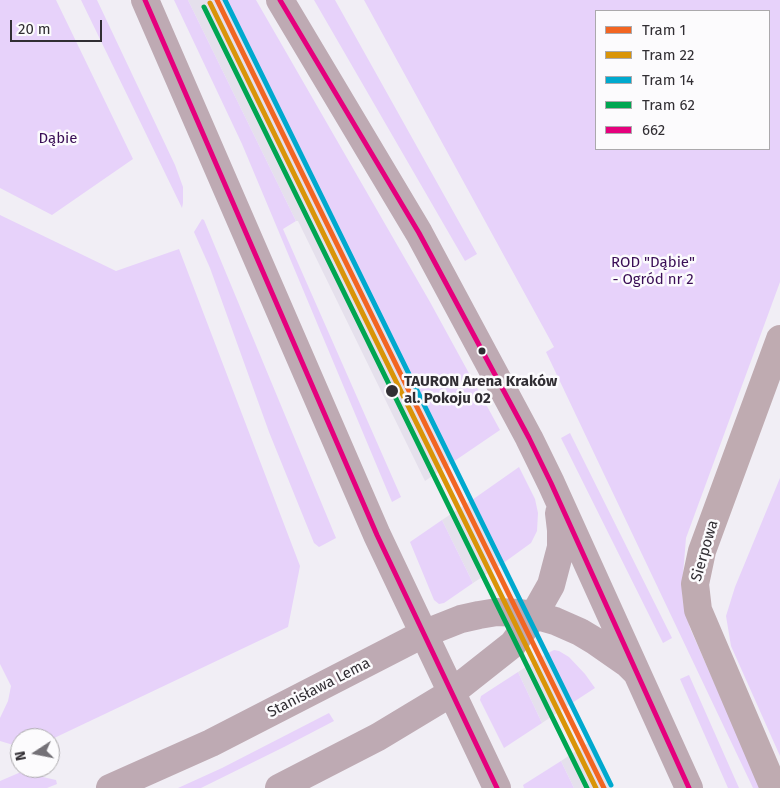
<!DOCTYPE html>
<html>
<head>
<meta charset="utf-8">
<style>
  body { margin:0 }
  #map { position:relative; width:780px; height:788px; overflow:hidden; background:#f1eef5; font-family:"Fira Sans",sans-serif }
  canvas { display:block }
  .legend { position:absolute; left:595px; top:10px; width:175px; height:140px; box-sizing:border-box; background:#fcfbfd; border:1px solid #aba9ac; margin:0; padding:6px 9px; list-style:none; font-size:15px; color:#312e33 }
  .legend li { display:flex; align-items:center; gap:10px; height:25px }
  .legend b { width:25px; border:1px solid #aba9ac }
  .north { position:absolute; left:10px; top:728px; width:50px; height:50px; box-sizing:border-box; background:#fcfbfd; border:1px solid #aba9ac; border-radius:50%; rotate:259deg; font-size:14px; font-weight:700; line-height:20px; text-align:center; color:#312e33 }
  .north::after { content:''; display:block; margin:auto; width:18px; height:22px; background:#747177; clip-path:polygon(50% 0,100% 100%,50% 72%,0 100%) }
  .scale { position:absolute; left:10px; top:20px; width:92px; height:22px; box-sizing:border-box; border:2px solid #312e33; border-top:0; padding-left:6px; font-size:15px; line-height:18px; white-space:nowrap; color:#312e33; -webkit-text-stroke:4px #fcfbfd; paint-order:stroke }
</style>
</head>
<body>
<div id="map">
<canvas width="780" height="788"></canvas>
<ul class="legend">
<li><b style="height:6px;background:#f26522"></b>Tram 1</li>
<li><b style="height:6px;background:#d99408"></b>Tram 22</li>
<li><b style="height:6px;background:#00a9ce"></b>Tram 14</li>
<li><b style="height:6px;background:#00a651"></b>Tram 62</li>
<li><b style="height:6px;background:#e5007d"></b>662</li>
</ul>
<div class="north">N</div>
<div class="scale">20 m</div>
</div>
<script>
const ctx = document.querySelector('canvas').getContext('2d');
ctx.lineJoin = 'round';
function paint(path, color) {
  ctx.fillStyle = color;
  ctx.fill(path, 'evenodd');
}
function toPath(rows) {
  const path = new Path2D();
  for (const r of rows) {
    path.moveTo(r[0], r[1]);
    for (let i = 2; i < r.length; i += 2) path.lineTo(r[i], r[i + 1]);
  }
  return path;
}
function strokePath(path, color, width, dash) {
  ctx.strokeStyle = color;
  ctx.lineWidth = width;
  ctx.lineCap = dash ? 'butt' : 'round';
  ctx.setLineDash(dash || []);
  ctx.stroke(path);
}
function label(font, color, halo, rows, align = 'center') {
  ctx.font = font + ' "Fira Sans",sans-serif';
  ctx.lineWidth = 5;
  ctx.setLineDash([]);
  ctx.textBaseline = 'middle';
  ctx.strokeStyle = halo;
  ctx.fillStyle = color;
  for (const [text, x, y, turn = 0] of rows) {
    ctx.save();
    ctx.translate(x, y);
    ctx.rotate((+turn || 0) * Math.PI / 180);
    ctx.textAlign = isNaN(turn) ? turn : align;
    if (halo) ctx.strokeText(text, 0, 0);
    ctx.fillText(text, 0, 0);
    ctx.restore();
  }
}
const built = toPath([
  [188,0,226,0,453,462,425,481,298,221,296,221],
  [472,500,502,564,473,583,442,520],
  [546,654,572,703,542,723,518,672],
  [588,743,610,788,574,788,561,761]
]);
const green = toPath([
  [0,0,56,0,133,159,52,215,0,188],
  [81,0,97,0,175,165,183,187,183,203,182,208],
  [174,0,188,0,296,221,283,229,401,497,392,502,242,144],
  [226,0,256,0,430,302,500,430,453,462],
  [314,0,335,0,477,254,465,261],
  [364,0,780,0,780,282,686,538,682,587,683,602,690,628,761,788,753,788,546,352,554,347],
  [596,11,769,11,769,149,596,149],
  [0,215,116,271,179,249,300,566,288,627,50,740,50,738,20,738,20,747,0,741,0,718,8,701,11,686,0,664],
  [202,219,204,220,336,538,321,546,319,547,314,543,269,432,210,268,194,232],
  [570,433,672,638,663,643,561,438],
  [519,467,535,499,538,513,537,531,531,543,502,564,472,500],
  [780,478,780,756,731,646,726,616,735,587],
  [442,520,473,583,444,603,439,604,434,600,410,542],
  [554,650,559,651,569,657,585,674,595,688,572,703,546,654],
  [518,672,542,723,504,748,480,700,481,696],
  [689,675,739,788,728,788,680,679],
  [329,713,334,721,284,747,201,788,178,788,222,768],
  [561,761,574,788,524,788,523,785],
  [21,772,56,780,57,784,47,788,0,788,0,781]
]);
const minor = toPath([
  [774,788,698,610,695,584,702,551,780,339]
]);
const major = toPath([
  [145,0,377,535,497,788],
  [280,0,419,233,529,438,551,483,689,788],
  [110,788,211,743,423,634,461,619,479,615,497,612,518,613,534,615,555,621,580,632,595,641,628,664,635,671],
  [279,788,378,737,451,693,513,644,534,615,551,585,561,547,561,530,559,513]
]);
const bus1 = toPath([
  [145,0,377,535,497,788],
  [280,0,419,233,529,438,551,483,689,788]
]);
const tram1 = toPath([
  [217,0,604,788]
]);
const tram2 = toPath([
  [210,3,596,788]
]);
const tram3 = toPath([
  [225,0,611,785]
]);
const tram4 = toPath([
  [204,7,587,788]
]);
const markers = [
  [482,351,4.5,"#312e33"],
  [392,391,7,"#312e33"]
];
const parkNames = [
  ["Dąbie",58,139],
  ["ROD \"Dąbie\"",653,263],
  ["- Ogród nr 2",653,280]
];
const stopNames = [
  ["TAURON Arena Kraków",404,382],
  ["al. Pokoju 02",404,399]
];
const streetNames = [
  ["Sierpowa",705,551,-74],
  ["Stanisława Lema",319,688,-27]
];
paint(built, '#e5e0ec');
paint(green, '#e7d2fa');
strokePath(minor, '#bfabb1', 28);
strokePath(major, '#beaab3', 28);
strokePath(bus1, '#e5007d', 5);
strokePath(tram1, '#f26522', 5);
strokePath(tram2, '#d99408', 5);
strokePath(tram3, '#00a9ce', 5);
strokePath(tram4, '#00a651', 5);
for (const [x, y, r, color] of markers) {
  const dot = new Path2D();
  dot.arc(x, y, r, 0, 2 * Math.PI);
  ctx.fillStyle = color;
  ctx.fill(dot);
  strokePath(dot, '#fcfbfd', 2);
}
label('15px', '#3a0e56', '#fcfbfd', parkNames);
label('bold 15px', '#312e33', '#fcfbfd', stopNames, 'left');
label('15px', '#312e33', '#fcfbfd', streetNames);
</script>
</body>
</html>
